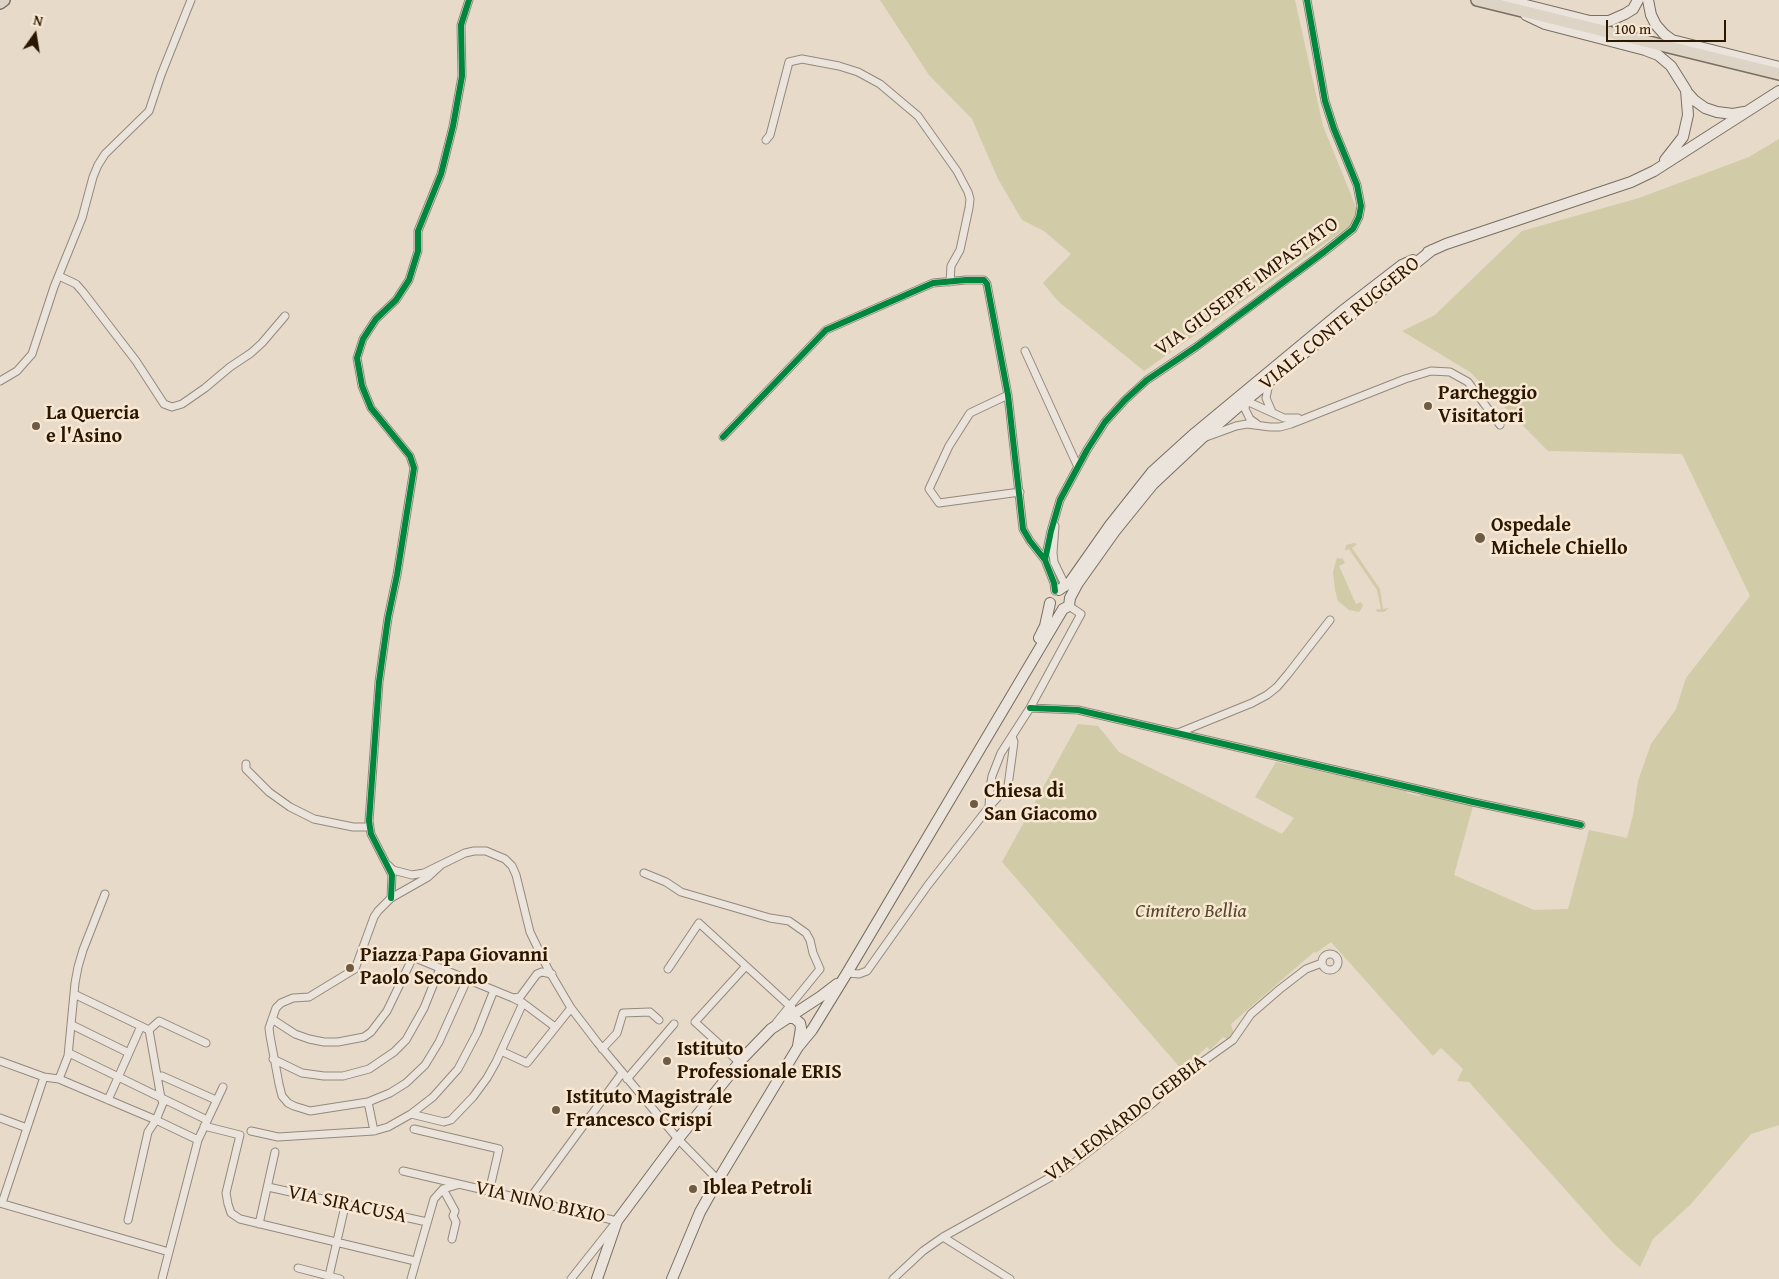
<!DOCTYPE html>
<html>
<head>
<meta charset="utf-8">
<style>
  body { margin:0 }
  #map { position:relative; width:1779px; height:1279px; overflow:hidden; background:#e7dac8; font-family:"Gentium Book Plus",serif }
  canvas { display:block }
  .north { position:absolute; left:10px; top:10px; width:50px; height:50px; -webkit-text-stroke:4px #f8e8d3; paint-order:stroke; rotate:13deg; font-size:14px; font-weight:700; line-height:20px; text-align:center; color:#2b1700 }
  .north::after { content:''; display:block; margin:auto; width:18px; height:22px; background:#2b1700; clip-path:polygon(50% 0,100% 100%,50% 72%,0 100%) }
  .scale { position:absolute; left:1606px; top:20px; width:120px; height:22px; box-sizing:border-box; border:2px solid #2b1700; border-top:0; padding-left:6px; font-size:15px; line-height:18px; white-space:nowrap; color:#2b1700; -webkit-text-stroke:4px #f8e8d3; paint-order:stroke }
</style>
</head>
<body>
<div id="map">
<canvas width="1779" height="1279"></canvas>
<div class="north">N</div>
<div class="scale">100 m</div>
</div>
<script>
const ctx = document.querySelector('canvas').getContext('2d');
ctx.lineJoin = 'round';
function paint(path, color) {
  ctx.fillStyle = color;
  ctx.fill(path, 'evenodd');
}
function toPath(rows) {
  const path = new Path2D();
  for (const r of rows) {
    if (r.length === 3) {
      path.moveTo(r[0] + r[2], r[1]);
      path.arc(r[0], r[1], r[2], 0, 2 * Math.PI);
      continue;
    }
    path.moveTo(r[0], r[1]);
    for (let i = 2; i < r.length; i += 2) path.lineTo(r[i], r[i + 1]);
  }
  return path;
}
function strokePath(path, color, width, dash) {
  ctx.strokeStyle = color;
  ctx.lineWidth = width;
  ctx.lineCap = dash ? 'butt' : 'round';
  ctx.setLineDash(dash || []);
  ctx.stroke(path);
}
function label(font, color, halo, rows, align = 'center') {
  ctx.font = font + ' "Gentium Book Plus",serif';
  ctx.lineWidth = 5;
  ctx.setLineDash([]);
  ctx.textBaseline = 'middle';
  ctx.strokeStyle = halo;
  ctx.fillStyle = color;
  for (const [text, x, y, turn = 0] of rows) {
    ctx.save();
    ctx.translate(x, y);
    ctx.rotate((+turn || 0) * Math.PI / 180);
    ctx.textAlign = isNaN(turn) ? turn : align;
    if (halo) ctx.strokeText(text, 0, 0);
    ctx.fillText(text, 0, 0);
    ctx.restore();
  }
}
const green = toPath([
  [880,0,1295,0,1323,126,1358,212,1351,225,1144,371,1058,301,1043,283,1071,254,1044,231,1022,220,998,179,972,119,929,75],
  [1779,139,1779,1125,1751,1134,1691,1204,1653,1239,1640,1267,1615,1245,1469,1082,1457,1081,1463,1069,1441,1048,1433,1056,1331,942,1316,953,1314,952,1231,1024,1234,1034,1230,1038,1227,1039,1223,1037,1210,1050,1207,1047,1182,1070,1002,862,1078,724,1098,726,1119,752,1282,834,1294,818,1255,797,1276,762,1406,790,1407,793,1419,796,1422,794,1473,806,1454,875,1534,910,1568,909,1589,830,1627,838,1633,815,1638,781,1651,744,1676,709,1686,678,1750,596,1682,454,1548,451,1470,372,1402,331,1435,315,1522,231,1639,198,1749,157],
  [1354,543,1357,544,1352,548,1380,589,1383,609,1389,608,1384,612,1378,612,1375,610,1381,609,1377,590,1349,549,1345,551,1346,545],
  [1337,558,1343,559,1345,563,1339,566,1356,604,1361,602,1363,606,1359,612,1349,610,1338,601,1335,590,1333,572]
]);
const minor = toPath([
  [766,140,770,135,789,62,802,59,839,66,858,72,880,84,918,116,957,171,968,192,970,199,969,208,960,250,951,266,950,282],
  [59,276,76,284,83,292,136,361,164,404,172,407,182,404,205,388,230,367,251,353,262,343,285,316],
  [1025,351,1078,467],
  [0,381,17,371,32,354,54,287,82,218,93,177,98,165,105,154,149,111,161,75,191,0],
  [1269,383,1266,398,1272,412],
  [1008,395,970,413,949,446,929,489,939,503,1020,492],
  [1246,399,1245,409,1250,419,1257,424],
  [1242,401,1251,403,1284,418,1298,418],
  [723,437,826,330,933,283,966,280,984,280,987,284,1008,395,1023,529,1030,541,1045,560],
  [1206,437,1236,426,1247,424,1270,427,1280,427,1291,424,1405,379,1431,371,1450,372,1468,382,1500,425],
  [1055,526,1053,553,1054,562,1066,587],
  [1055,591,1054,583,1045,560,1051,531,1060,500,1087,450,1105,422,1125,400,1147,380,1196,347,1324,252,1353,229,1359,217,1361,206,1357,185,1334,129,1325,101,1307,0],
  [1030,708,1078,710,1473,802,1581,825],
  [1178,733,1252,703,1267,695,1277,687,1288,674,1330,620],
  [246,764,246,769,269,792,290,807,314,819,353,827,370,827],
  [989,807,990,788,992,776,1001,753,1030,708,1081,614,1069,606],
  [388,865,393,870,412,875,424,873,465,853,474,851,486,851,505,859,512,866,516,875,530,932,548,969,571,1008,597,1042,678,1139,718,1180],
  [440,866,428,877,391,898,378,911,374,917,355,969,309,997,293,998,281,1003,276,1008,269,1028,270,1036,279,1084,282,1096,288,1103,294,1106,310,1111,368,1102,390,1093,406,1083,425,1065,439,1042,467,980],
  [644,873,666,882,681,892,770,918,789,921,806,933,810,940,813,953,820,969,776,1023],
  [391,898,392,875,371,834,369,821,379,682,388,618,397,575,414,468,410,456,371,408,362,386,357,358,363,339,376,319,396,300,409,280,418,251,418,231,441,174,453,126,462,76,461,25,469,0],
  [1330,962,8],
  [668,969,699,923,792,1008],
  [847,973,859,974,867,971,928,885,989,807,1008,786,1014,742,1012,736],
  [74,994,149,1030],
  [513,998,520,997,537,974,542,972,552,974],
  [272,1019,295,1034,309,1039,324,1042,338,1042,364,1037,371,1032,387,1011,413,957,513,998,523,1003,555,1027],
  [72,1025,129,1053],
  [149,1030,159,1021,206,1043],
  [602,1049,617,1033,623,1013,650,1012,659,1020],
  [501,1051,527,1063,571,1008],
  [69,1053,207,1120],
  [273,1059,302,1073,324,1076,343,1076,369,1069,394,1052,406,1040,424,1008,440,968],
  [0,1061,44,1077,59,1079,156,1120,198,1140],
  [740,1063,695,1022,746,966],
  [162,1076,216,1100],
  [59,1079,68,1056,75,983,78,967,83,950,105,894],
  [627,1079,674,1024],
  [108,1100,141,1026],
  [368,1102,374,1131],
  [411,1114,444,1122,451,1120,473,1097,487,1078,496,1062,523,1003],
  [0,1118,27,1128],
  [204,1126,240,1135,226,1193,228,1204,231,1213,240,1219,415,1261],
  [414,1129,499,1149,489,1192],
  [251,1131,278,1137,374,1131,388,1127,411,1114,433,1097,458,1069,477,1033,494,990],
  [403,1171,617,1221,571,1279],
  [268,1187,427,1222],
  [443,1189,455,1211,453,1216,456,1222,452,1239],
  [528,1201,622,1073],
  [0,1203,169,1252],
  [2,1203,44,1077],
  [128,1220,148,1132,156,1120,163,1103,161,1098,149,1030],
  [259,1224,275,1152],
  [943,1237,1010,1279],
  [298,1268,340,1279],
  [329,1276,345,1206],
  [162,1279,198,1140,223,1087],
  [411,1279,434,1199,443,1189,457,1185],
  [893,1279,923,1251,943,1237,1067,1168,1153,1103,1181,1077,1233,1040,1251,1014,1280,989,1306,969,1322,963]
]);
const secondary = toPath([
  [1506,0,1590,21,1609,21,1625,14,1633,9,1638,0],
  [1648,0,1651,15,1656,25,1664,34,1672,40,1779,67],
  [1526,15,1545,24,1645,50,1658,55,1671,66,1686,90,1688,115,1683,137,1665,160],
  [1686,91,1694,100,1705,108,1717,112,1733,114,1744,112],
  [1428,252,1446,244,1631,182,1654,171,1779,91],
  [1059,590,1070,582,1110,525,1152,472,1195,433,1341,312,1402,265,1413,260],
  [1039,638,1045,626,1050,603],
  [787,1018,794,1018,800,1023,801,1028,798,1046],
  [597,1279,617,1221,678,1139,743,1058,771,1029,820,997,837,984],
  [672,1279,700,1212,718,1180,798,1047,812,1030,847,973,1063,609,1069,606,1070,598,1078,583,1115,531,1153,484,1201,439,1245,401,1432,250]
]);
const primary = toPath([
  [1477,0,1779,74],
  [0,3,4,0]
]);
const cycleway = toPath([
  [723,437,826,330,933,283,966,280,984,280,987,284,1008,395,1023,529,1030,541,1045,560],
  [1055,591,1054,583,1045,560,1051,531,1060,500,1087,450,1105,422,1125,400,1147,380,1196,347,1324,252,1353,229,1359,217,1361,206,1357,185,1334,129,1325,101,1307,0],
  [1030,708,1078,710,1473,802,1581,825],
  [391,898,392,875,371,834,369,821,379,682,388,618,397,575,414,468,410,456,371,408,362,386,357,358,363,339,376,319,396,300,409,280,418,251,418,231,441,174,453,126,462,76,461,25,469,0]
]);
const markers = [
  [1428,406,5,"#6d5b46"],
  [36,426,5,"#6d5b46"],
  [1480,538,6,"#6d5b46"],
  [974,804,5,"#6d5b46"],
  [350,968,5,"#6d5b46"],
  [667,1061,5,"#6d5b46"],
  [556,1110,5,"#6d5b46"],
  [693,1189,5,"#6d5b46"]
];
const streetNames = [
  ["VIA GIUSEPPE IMPASTATO",1247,287,-36],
  ["VIALE CONTE RUGGERO",1340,324,-39],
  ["VIA LEONARDO GEBBIA",1126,1119,-37],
  ["VIA NINO BIXIO",540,1203,13],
  ["VIA SIRACUSA",347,1205,12]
];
const poiNames = [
  ["Parcheggio",1438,394],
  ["Visitatori",1438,417],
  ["La Quercia",46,414],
  ["e l'Asino",46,437],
  ["Ospedale",1491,526],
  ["Michele Chiello",1491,549],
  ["Chiesa di",984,792],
  ["San Giacomo",984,815],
  ["Piazza Papa Giovanni",360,956],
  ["Paolo Secondo",360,979],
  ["Istituto",677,1050],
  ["Professionale ERIS",677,1073],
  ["Istituto Magistrale",566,1098],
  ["Francesco Crispi",566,1121],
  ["Iblea Petroli",703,1189]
];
const parkNames = [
  ["Cimitero Bellia",1191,912]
];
paint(green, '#d1cba8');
strokePath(minor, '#93897c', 9);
strokePath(secondary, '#786e62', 12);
strokePath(primary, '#786e62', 14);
strokePath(minor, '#ebe4dc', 7);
strokePath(secondary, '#ebe4dc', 10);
strokePath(primary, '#ded4c6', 11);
strokePath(cycleway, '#00873e', 6);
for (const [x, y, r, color] of markers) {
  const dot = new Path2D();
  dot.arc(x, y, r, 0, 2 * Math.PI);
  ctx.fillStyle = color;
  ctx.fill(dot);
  strokePath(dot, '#f8e8d3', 2);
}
label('20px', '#2b1700', '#f8e8d3', streetNames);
label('bold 20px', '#2b1700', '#f8e8d3', poiNames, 'left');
label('italic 20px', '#57492b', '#f8e8d3', parkNames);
</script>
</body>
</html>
